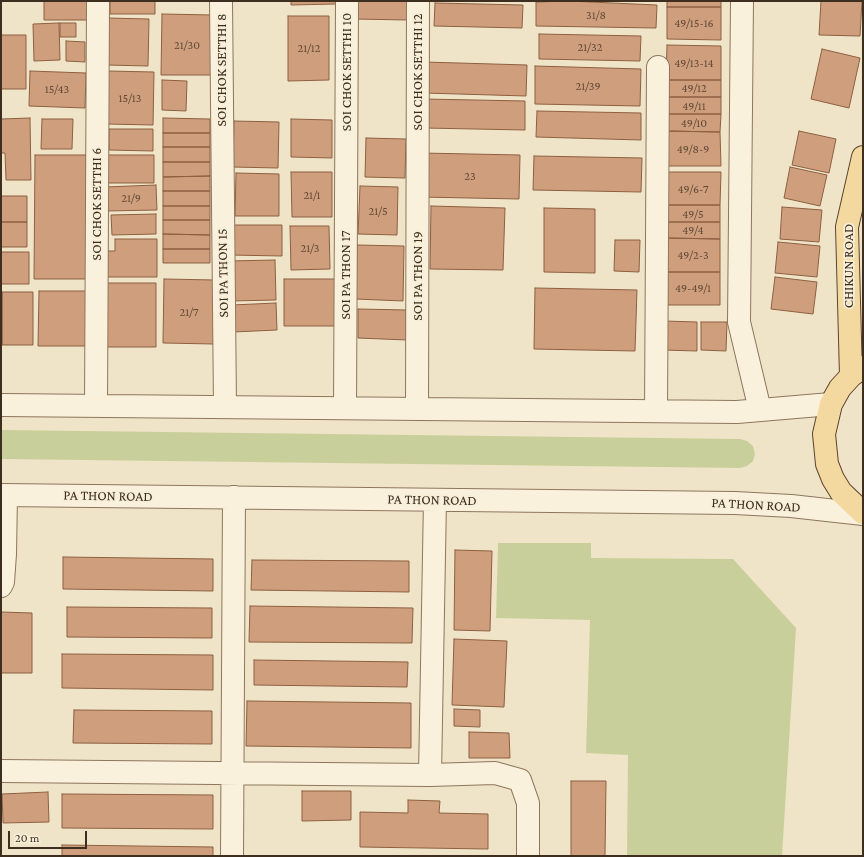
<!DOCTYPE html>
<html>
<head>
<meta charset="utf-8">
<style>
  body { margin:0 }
  #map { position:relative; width:864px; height:857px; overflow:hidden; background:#f0e4c8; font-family:"Crimson Pro",serif }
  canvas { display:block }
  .frame { position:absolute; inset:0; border:2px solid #3d2e20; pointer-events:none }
  .scale { position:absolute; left:8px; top:831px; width:79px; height:18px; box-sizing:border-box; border:2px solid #3d2e20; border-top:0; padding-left:5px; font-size:12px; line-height:14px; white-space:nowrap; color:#3d2e20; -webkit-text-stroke:3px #f7eed8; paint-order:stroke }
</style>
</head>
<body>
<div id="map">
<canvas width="864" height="857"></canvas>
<div class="frame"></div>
<div class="scale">20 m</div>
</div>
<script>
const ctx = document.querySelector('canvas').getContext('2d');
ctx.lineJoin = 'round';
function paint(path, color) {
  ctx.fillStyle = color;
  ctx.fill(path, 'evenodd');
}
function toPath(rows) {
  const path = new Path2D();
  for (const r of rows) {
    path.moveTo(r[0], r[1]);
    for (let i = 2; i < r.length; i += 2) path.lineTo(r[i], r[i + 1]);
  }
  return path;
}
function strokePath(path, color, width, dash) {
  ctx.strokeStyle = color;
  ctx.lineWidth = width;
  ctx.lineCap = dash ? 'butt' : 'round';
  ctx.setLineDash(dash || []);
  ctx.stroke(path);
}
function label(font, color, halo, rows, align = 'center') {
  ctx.font = font + ' "Crimson Pro",serif';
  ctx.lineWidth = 3.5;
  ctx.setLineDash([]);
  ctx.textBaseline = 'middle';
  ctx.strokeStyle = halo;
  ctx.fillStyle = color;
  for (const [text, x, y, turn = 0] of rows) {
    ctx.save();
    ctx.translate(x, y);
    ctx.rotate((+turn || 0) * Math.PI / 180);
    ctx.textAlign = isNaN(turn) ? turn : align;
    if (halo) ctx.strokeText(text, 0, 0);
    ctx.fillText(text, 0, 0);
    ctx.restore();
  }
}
const green = toPath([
  [1,430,740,439,747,441,753,446,755,454,753,461,747,466,740,468,1,459],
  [498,543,591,543,591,558,733,559,796,628,782,856,627,856,628,755,586,753,590,620,496,618]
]);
const building = toPath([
  [44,1,87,1,87,20,44,20,44,1],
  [110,1,155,1,155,14,110,14,110,1],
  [291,1,336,1,336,4,291,5,291,1],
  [355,1,409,1,408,20,354,19,355,1],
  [568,1,657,5,656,28,536,26,536,2,568,1],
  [667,1,721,1,721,7,667,7,667,1],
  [821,1,862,1,860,36,819,35,821,1],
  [435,3,523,5,522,28,434,26,435,3],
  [667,7,721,7,721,40,667,39,667,7],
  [162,14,213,15,212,75,161,75,162,14],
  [288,16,329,16,329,80,288,81,288,16],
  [108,18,149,19,148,66,107,65,108,18],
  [59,23,60,60,34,61,33,24,59,23],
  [60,23,76,23,76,37,60,37,60,23],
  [539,34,641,36,640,61,539,59,539,34],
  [1,35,26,35,26,89,1,89,1,35],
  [66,41,85,42,85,62,66,61,66,41],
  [667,45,721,46,721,80,666,80,667,45],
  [822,49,860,58,849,108,811,99,822,49],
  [424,62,527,65,526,96,424,93,424,62],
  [535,66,641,69,640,106,535,104,535,66],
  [30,71,86,73,85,108,29,106,30,71],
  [108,71,154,72,153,125,106,124,108,71],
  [162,80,187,81,186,111,162,110,162,80],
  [666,80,721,80,721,97,666,97,666,80],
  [666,97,721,97,721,114,666,114,666,97],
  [424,99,525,101,525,130,424,128,424,99],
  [537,111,641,113,641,140,536,137,537,111],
  [666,114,721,114,720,132,666,131,666,114],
  [30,118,31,180,6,180,5,153,1,153,1,119,30,118],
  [163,118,210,119,210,133,163,133,163,118],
  [42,119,73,119,72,149,41,149,42,119],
  [291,119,332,120,332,158,291,157,291,119],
  [234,121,279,122,278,168,233,167,234,121],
  [109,129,153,129,153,151,109,150,109,129],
  [666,131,720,132,721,166,666,166,666,131],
  [799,131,836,139,829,173,792,165,799,131],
  [163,133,210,133,210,147,163,147,163,133],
  [366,138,406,139,405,178,365,177,366,138],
  [163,147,210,147,210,162,163,162,163,147],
  [421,153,520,155,519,199,420,197,421,153],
  [35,155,90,155,90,279,34,279,35,155],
  [106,155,154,155,154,183,106,183,106,155],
  [534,156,642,158,641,192,533,190,534,156],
  [163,162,210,162,210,176,163,177,163,162],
  [790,167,827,175,820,206,784,198,790,167],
  [291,172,332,172,332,217,292,217,291,172],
  [666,172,721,172,720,205,666,205,666,172],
  [236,173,279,174,279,216,235,216,236,173],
  [210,176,210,191,163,191,163,177,210,176],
  [156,185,157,210,106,211,105,187,156,185],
  [360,186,398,187,397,235,358,234,360,186],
  [163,191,210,191,210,206,163,206,163,191],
  [1,196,27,196,27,222,1,222,1,196],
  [666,205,720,205,720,222,666,222,666,205],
  [163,206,210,206,210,220,163,220,163,206],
  [431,206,505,208,503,270,430,269,431,206],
  [782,207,822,210,819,242,780,239,782,207],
  [544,208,595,209,595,273,544,272,544,208],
  [156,214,156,234,112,235,111,215,156,214],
  [163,220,210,220,210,235,163,234,163,220],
  [1,222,27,222,27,247,1,247,1,222],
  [666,222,720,222,720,239,666,238,666,222],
  [229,225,282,225,282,256,229,255,229,225],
  [290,226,329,226,330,269,291,270,290,226],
  [163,234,210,235,210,249,163,249,163,234],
  [666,238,720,239,720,272,666,272,666,238],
  [115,239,157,239,157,277,100,277,100,251,115,251,115,239],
  [615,240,640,240,639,272,614,271,615,240],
  [778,242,820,246,817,277,775,273,778,242],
  [357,245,404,246,403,301,356,299,357,245],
  [163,249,210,249,210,263,163,263,163,249],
  [1,252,29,252,29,284,1,284,1,252],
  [275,260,276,300,230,301,229,261,275,260],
  [666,272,720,272,720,305,666,305,666,272],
  [775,277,817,282,813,314,771,309,775,277],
  [164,279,215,280,214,344,163,343,164,279],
  [284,279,337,279,337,326,284,326,284,279],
  [102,283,156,283,156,347,102,347,102,283],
  [535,288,637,290,635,351,534,349,535,288],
  [39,291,87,291,87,346,38,346,39,291],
  [1,292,2,292,2,345,1,345,1,292],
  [2,292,33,292,33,345,2,345,2,292],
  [276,303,277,330,233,332,232,305,276,303],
  [358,309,407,310,407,340,358,338,358,309],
  [664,321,697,322,697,351,664,350,664,321],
  [701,322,727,322,726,351,701,350,701,322],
  [455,550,492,551,490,631,454,630,455,550],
  [63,557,213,559,213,591,63,589,63,557],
  [252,560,409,561,409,592,251,590,252,560],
  [250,606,413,608,412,643,249,642,250,606],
  [67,607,212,608,212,638,67,637,67,607],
  [1,612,32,613,32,673,1,673,1,612],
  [454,639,507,641,504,707,452,705,454,639],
  [62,654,213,655,213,690,62,688,62,654],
  [254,660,408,662,407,687,254,685,254,660],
  [247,701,411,703,411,748,246,746,247,701],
  [454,709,480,710,480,727,454,726,454,709],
  [74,710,212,711,212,744,73,743,74,710],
  [469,732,509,733,510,758,469,758,469,732],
  [571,781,606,781,605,856,571,856,571,781],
  [302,791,351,791,351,820,302,821,302,791],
  [48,792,49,822,3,823,2,794,48,792],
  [62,794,213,795,213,829,62,828,62,794],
  [408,800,440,801,439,813,488,814,488,849,360,847,360,812,408,813,408,800],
  [62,845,213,847,213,856,62,856,62,845]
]);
const minor = toPath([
  [221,1,225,407],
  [742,1,739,322,760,410],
  [1,405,737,412,831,404],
  [96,406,98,1],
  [345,408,347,1],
  [417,409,418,1],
  [656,411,658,67],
  [1,495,735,503,791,506,863,514],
  [1,586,3,582,5,554,6,495],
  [1,771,430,775,495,773,520,780,528,803,528,856],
  [430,775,435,500],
  [232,856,234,497]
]);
const major = toPath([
  [863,367,851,376,840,388,831,404,824,434,827,464,833,479,841,492,863,513],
  [851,376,847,227,863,157]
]);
const numberNames = [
  ["31/8",596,15],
  ["49/15-16",694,23],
  ["21/30",187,45],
  ["21/32",590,47],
  ["21/12",309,48],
  ["49/13-14",694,63],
  ["21/39",588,86],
  ["49/12",694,88],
  ["15/43",57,89],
  ["15/13",130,98],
  ["49/11",694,106],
  ["49/10",694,123],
  ["49/8-9",693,149],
  ["23",470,176],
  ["49/6-7",693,189],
  ["21/1",312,195],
  ["21/9",131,198],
  ["21/5",378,211],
  ["49/5",693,214],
  ["49/4",693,230],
  ["21/3",310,248],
  ["49/2-3",693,255],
  ["49-49/1",693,288],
  ["21/7",189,312]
];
const streetNames = [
  ["SOI CHOK SETTHI 8",222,70,-90],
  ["SOI CHOK SETTHI 10",347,72,-90],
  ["SOI CHOK SETTHI 12",418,72,-90],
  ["SOI CHOK SETTHI 6",97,204,-90],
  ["CHIKUN ROAD",849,266,-90],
  ["SOI PA THON 15",223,273,-91],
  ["SOI PA THON 17",346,275,-90],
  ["SOI PA THON 19",418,276,-90],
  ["PA THON ROAD",108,496,1],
  ["PA THON ROAD",432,500,1],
  ["PA THON ROAD",756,505,3]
];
paint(green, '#c9cf9b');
paint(building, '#cf9f7d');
strokePath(building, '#8d5f41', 1);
strokePath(minor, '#8d765c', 24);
strokePath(major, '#5b4430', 24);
strokePath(minor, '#faf1dc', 22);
strokePath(major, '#f3d9a0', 22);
label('12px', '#624a37', null, numberNames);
label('14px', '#3d2e20', '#f7eed8', streetNames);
</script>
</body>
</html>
